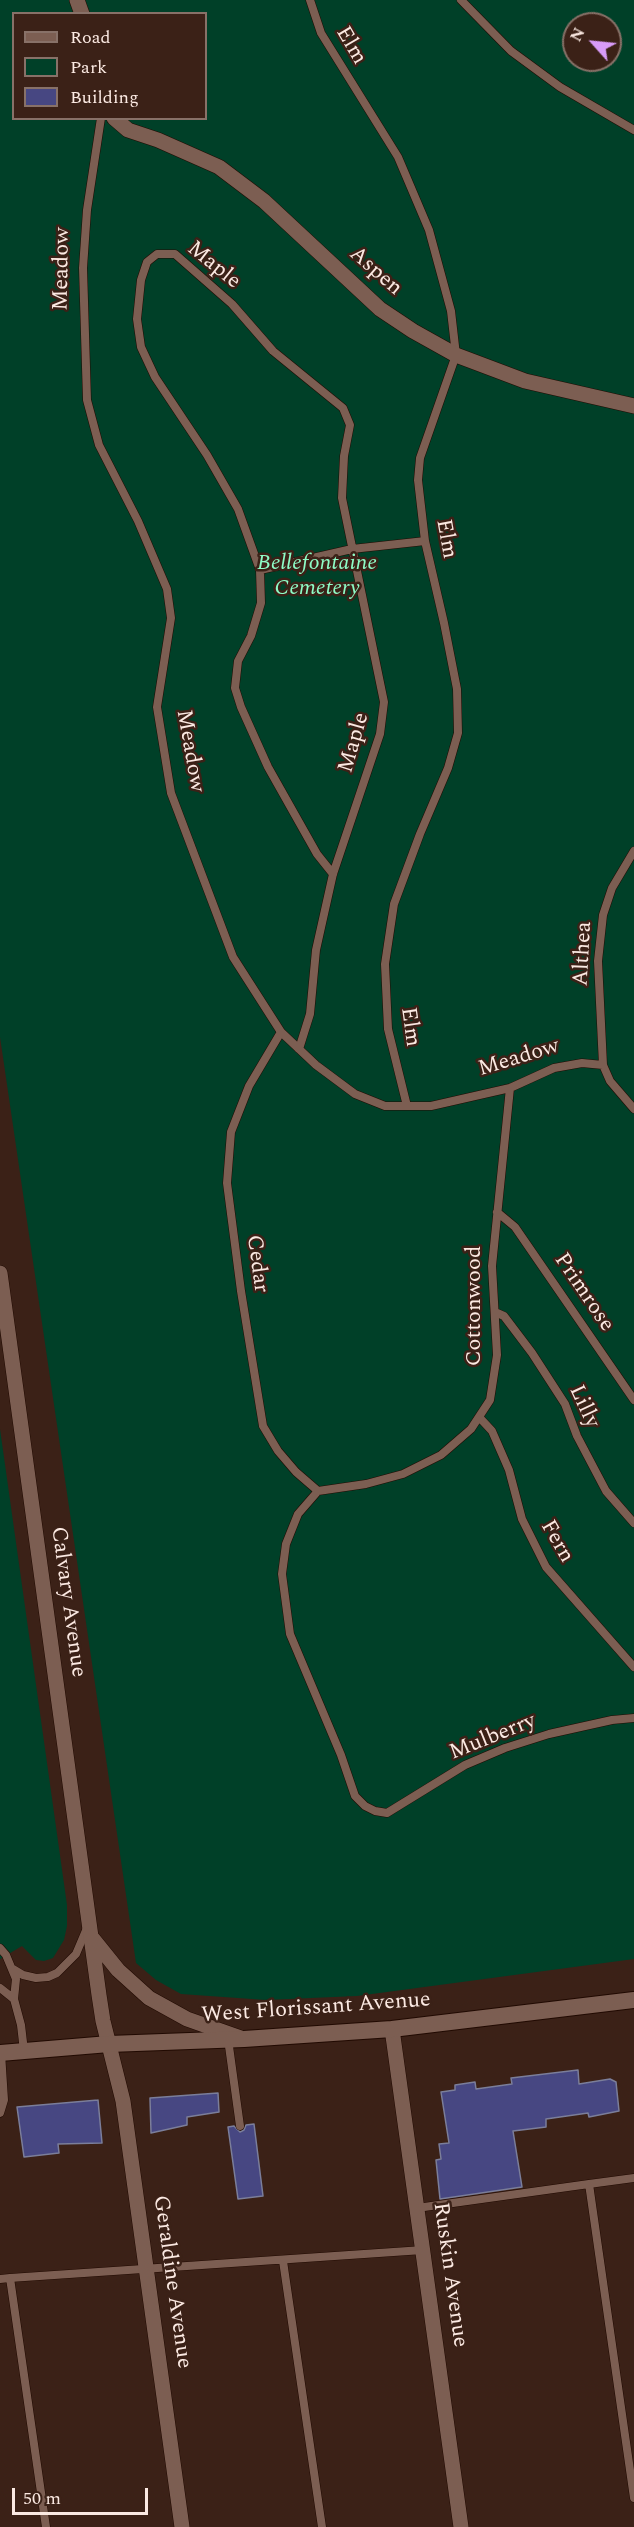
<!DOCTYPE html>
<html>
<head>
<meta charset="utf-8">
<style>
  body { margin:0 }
  #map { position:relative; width:634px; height:2527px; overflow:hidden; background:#3b2117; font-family:Spectral,serif }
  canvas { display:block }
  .legend { position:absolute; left:12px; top:12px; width:195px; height:108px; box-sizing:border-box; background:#3b2117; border:2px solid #887168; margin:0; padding:8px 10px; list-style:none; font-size:18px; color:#fbe9e2 }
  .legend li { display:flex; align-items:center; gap:12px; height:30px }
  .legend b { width:30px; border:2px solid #887168 }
  .north { position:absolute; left:562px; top:12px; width:60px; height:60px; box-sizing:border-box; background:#3b2117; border:2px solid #887168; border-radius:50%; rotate:297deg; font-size:16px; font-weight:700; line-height:24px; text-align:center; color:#fbe9e2 }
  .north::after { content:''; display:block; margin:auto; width:21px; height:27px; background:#d89bf8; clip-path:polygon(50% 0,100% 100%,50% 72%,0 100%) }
  .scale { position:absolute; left:12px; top:2488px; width:136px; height:27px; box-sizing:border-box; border:3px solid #fbe9e2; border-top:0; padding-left:8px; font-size:18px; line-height:21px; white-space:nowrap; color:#fbe9e2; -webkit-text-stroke:4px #3b2117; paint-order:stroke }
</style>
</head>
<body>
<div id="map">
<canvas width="634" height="2527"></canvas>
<ul class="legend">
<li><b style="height:8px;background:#7c5e52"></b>Road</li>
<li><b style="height:16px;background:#004028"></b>Park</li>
<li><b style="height:16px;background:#474782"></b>Building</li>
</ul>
<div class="north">N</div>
<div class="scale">50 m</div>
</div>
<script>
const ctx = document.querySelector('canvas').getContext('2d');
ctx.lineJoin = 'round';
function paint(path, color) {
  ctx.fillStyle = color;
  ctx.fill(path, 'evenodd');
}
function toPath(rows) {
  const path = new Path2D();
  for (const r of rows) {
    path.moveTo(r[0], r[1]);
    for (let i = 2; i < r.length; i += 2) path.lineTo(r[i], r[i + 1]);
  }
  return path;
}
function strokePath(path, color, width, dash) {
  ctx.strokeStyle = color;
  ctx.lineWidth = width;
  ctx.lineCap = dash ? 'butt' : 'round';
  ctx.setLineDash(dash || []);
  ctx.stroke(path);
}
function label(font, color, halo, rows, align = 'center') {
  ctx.font = font + ' Spectral,serif';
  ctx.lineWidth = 5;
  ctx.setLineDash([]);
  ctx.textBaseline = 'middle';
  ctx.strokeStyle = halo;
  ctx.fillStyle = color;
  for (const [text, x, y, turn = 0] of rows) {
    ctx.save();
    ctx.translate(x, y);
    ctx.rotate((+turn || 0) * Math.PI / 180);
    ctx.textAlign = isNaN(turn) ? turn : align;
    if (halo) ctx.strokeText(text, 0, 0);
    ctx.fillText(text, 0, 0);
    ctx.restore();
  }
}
const green = toPath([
  [0,0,634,0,634,1959,357,1996,266,2000,181,1994,156,1980,136,1963,0,1037],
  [14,14,206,14,206,118,14,118],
  [574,24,610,24,610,60,574,60],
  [0,1429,67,1905,67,1926,64,1940,53,1958,44,1961,36,1960,22,1946,0,1959]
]);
const building = toPath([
  [578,2070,579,2084,610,2079,616,2082,619,2111,589,2117,588,2113,546,2119,546,2127,513,2131,522,2187,440,2199,436,2160,441,2159,439,2144,449,2143,441,2092,455,2090,455,2085,475,2082,476,2089,512,2084,511,2078,578,2070],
  [218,2093,219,2112,187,2117,187,2125,151,2133,150,2098,218,2093],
  [98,2100,102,2143,58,2144,59,2153,24,2157,17,2107,98,2100],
  [254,2124,263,2196,238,2199,228,2127,234,2126,240,2132,244,2130,246,2125,254,2124]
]);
const service = toPath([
  [310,0,321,33,398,157,429,230,451,311,456,355,420,458,418,480,425,541,444,623,457,689,458,733,448,768,420,834,394,904,385,964,388,1029,407,1106],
  [461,0,511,51,560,87,634,130],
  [101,118,87,210,83,268,87,400,99,445,138,521,167,589,171,618,157,707,171,793,233,957,281,1032,316,1065,355,1094,385,1106,431,1106,510,1088,554,1068,582,1063,603,1065],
  [260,570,352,549,425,541],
  [634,851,612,888,603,915,598,961,603,1065,610,1081,634,1109],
  [281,1032,249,1086,231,1132,227,1183,241,1291,263,1426,278,1451,296,1472,318,1491],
  [299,1049,310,1014,316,950,333,874,380,734,384,702,342,498,344,456,350,425,343,408,273,351,232,304,175,254,157,254,147,262,141,280,137,319,141,347,155,377,207,455,238,509,260,570,261,603,251,636,238,661,235,688,241,707,268,767,317,854,333,874],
  [510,1088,492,1266,497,1355,490,1400,471,1429,441,1455,403,1474,366,1484,318,1491,298,1514,286,1544,282,1574,290,1634,341,1755,355,1796,365,1806,375,1811,387,1813,465,1765,505,1748,549,1734,612,1720,634,1718],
  [497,1212,515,1227,634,1400],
  [495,1312,504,1316,532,1353,565,1404,577,1436,606,1491,634,1523],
  [479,1417,492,1431,509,1470,522,1519,546,1567,634,1667],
  [0,1948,6,1955,16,1979,14,1999,21,2025,24,2051],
  [13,1969,23,1975,36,1978,48,1977,57,1973,76,1954,87,1928],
  [0,1988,14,1999],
  [228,2039,240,2126],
  [0,2113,4,2100,1,2053],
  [589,2184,634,2178],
  [417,2208,589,2184,634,2498],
  [283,2261,322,2527],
  [10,2278,423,2250],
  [0,2279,10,2278,46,2527]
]);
const minor = toPath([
  [77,0,82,14],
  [114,118,128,130,158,140,219,167,264,201,380,309,413,331,456,355,525,381,634,406],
  [0,1273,99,1995,103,2021,123,2101,182,2527],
  [93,1939,118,1970,149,1998,187,2019,241,2038],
  [392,2029,461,2527]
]);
const secondary = toPath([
  [0,2053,109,2044,244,2039,392,2029,634,2000]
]);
const streetNames = [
  ["Elm",350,46,60],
  ["Maple",213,266,39],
  ["Meadow",63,269,-89],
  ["Aspen",375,272,41],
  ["Elm",445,539,80],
  ["Maple",355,743,-74],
  ["Meadow",189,751,80],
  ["Althea",584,954,-87],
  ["Elm",409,1027,82],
  ["Meadow",519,1059,-17],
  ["Cedar",256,1264,82],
  ["Primrose",583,1293,56],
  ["Cottonwood",476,1306,-90],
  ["Lilly",583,1407,65],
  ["Fern",556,1542,60],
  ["Calvary Avenue",67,1602,82],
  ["Mulberry",493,1738,-22],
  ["West Florissant Avenue",316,2009,-4],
  ["Ruskin Avenue",449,2275,82],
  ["Geraldine Avenue",171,2282,82]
];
const parkNames = [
  ["Bellefontaine",317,565],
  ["Cemetery",317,590]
];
paint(green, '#004028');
paint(building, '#474782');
strokePath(building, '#7b7e9a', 1.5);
strokePath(service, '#210a02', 9);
strokePath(minor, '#210a02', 16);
strokePath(secondary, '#210a02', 18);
strokePath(service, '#7c5e52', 8);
strokePath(minor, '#7c5e52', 15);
strokePath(secondary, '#7c5e52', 16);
label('22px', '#fbe9e2', '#3b2117', streetNames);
label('italic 22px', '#8efcc7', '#3b2117', parkNames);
</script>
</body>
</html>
